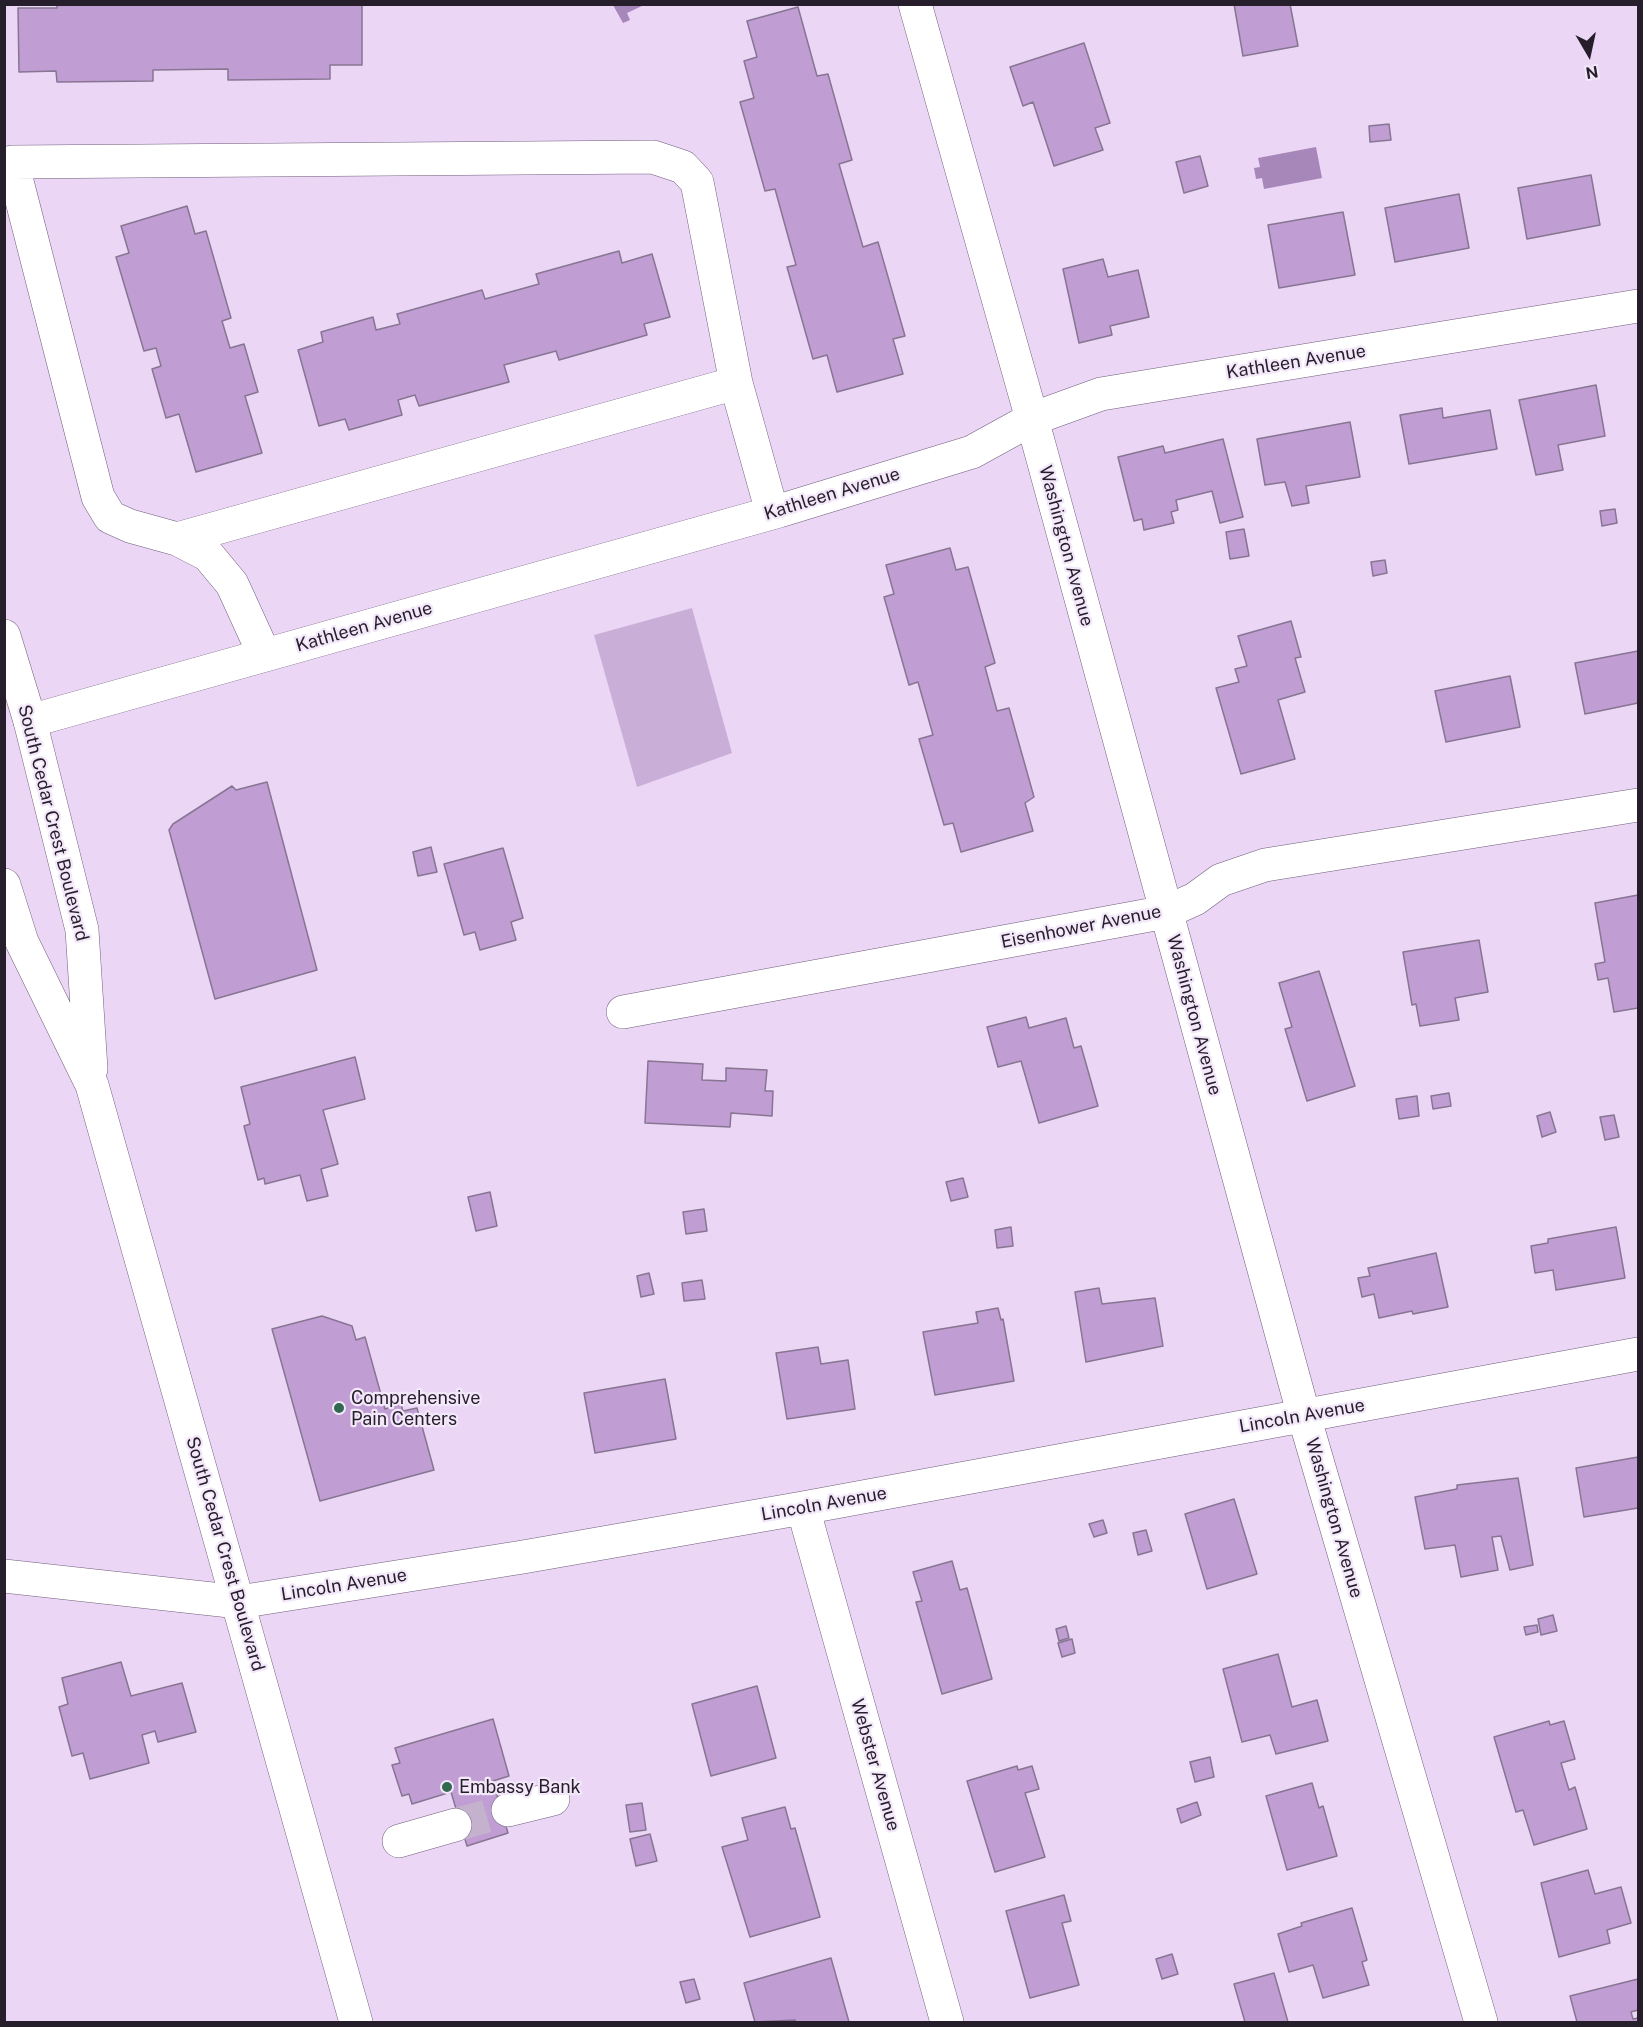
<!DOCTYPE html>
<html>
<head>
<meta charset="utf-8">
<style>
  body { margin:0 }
  #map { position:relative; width:1643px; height:2027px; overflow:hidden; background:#ebd6f6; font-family:"Public Sans",sans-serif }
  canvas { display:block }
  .frame { position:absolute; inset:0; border:6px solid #261e2a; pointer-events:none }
  .north { position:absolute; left:1559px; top:24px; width:60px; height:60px; -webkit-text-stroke:4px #f3e7fa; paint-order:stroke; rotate:171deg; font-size:16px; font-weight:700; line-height:24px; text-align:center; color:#261e2a }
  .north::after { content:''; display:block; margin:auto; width:21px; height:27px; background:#261e2a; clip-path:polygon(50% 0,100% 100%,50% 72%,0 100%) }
</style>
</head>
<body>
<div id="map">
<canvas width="1643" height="2027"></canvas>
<div class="frame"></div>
<div class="north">N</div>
</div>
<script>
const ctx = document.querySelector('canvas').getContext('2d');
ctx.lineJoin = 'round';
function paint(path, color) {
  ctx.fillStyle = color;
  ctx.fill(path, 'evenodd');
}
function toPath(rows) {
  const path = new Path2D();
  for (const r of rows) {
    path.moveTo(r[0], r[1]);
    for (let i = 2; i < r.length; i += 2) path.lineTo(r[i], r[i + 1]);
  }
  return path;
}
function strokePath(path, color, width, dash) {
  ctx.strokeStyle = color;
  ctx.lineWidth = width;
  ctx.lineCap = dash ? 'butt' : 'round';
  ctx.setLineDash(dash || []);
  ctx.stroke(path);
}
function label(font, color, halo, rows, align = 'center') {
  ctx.font = font + ' "Public Sans",sans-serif';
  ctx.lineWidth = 4.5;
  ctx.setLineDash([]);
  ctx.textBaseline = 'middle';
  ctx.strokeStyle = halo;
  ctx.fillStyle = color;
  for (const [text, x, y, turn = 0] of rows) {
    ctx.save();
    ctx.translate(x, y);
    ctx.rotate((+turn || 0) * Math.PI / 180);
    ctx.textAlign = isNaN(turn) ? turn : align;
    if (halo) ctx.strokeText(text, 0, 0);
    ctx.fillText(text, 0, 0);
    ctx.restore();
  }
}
const green = toPath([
  [692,608,732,753,637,787,594,635]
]);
const water = toPath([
  [613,5,644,5,627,13,630,20,623,23],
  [1316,147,1322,178,1264,189,1262,178,1256,179,1254,168,1260,167,1258,158]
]);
const building = toPath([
  [57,4,362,4,362,65,330,65,330,79,228,80,228,69,153,70,153,81,57,82,56,71,19,72,18,8,57,8,57,4],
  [1234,4,1290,4,1298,46,1243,56,1234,4],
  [798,7,817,76,828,74,852,160,839,164,863,247,878,242,905,336,893,339,903,374,837,392,827,355,813,359,787,267,796,265,775,189,765,191,740,102,754,98,744,61,757,57,747,21,798,7],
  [1084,43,1110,123,1095,128,1103,150,1054,166,1033,102,1023,106,1010,67,1084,43],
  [1389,124,1391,140,1370,142,1369,126,1389,124],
  [1200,156,1208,186,1184,193,1176,162,1200,156],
  [1591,175,1600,225,1527,239,1518,188,1591,175],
  [1459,194,1469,248,1395,262,1385,208,1459,194],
  [187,206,195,234,206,231,231,318,222,321,230,348,244,344,258,392,245,396,262,453,196,472,179,414,166,418,152,369,161,366,156,348,144,351,116,257,129,253,121,226,187,206],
  [1343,212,1355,275,1279,288,1268,225,1343,212],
  [619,251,622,263,652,254,670,317,644,324,647,335,559,360,556,351,504,365,509,382,419,406,415,395,398,400,402,415,349,430,345,419,319,426,298,350,323,342,321,332,373,317,376,330,400,324,397,314,482,290,485,299,539,284,536,274,619,251],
  [1103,259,1108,277,1138,270,1149,317,1110,326,1112,335,1079,343,1063,269,1103,259],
  [1596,385,1605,436,1558,445,1563,470,1536,475,1519,400,1596,385],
  [1442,408,1443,418,1490,410,1497,449,1409,464,1400,415,1442,408],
  [1350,422,1360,477,1306,486,1309,503,1292,506,1285,482,1265,485,1257,439,1350,422],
  [1223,439,1243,517,1220,523,1212,491,1176,500,1178,510,1171,512,1174,523,1144,530,1142,519,1134,521,1118,457,1163,446,1165,453,1223,439],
  [1615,509,1617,523,1602,526,1600,511,1615,509],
  [1244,529,1249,556,1230,559,1226,532,1244,529],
  [950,548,956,570,968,567,995,663,985,667,997,711,1009,708,1034,797,1025,803,1033,831,961,852,953,823,944,825,919,739,933,735,918,682,909,685,884,597,894,594,886,565,950,548],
  [1385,560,1387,573,1373,576,1371,562,1385,560],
  [1291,621,1301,657,1295,658,1305,692,1278,700,1295,759,1241,774,1216,688,1239,682,1235,669,1247,666,1238,636,1291,621],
  [1638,651,1638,703,1585,714,1575,663,1638,651],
  [1510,676,1520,727,1446,742,1435,691,1510,676],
  [267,782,317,970,215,999,169,830,173,824,232,786,236,790,267,782],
  [431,847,437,872,418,876,413,852,431,847],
  [503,848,523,918,511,922,516,940,480,950,475,932,464,935,444,864,503,848],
  [1638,895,1638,1008,1614,1012,1608,978,1598,980,1595,964,1605,962,1595,903,1638,895],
  [1479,940,1488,992,1455,998,1459,1020,1420,1026,1416,1004,1412,1005,1403,952,1479,940],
  [1319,971,1355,1086,1307,1101,1285,1029,1292,1027,1279,983,1319,971],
  [1026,1017,1029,1028,1066,1018,1074,1048,1081,1046,1098,1106,1039,1123,1021,1061,998,1067,987,1027,1026,1017],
  [355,1057,365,1099,323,1110,338,1164,321,1169,328,1196,307,1201,300,1175,265,1184,264,1178,258,1180,244,1126,250,1124,241,1087,355,1057],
  [648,1061,703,1064,702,1080,726,1081,726,1068,767,1070,765,1091,773,1091,772,1116,731,1113,730,1127,645,1123,648,1061],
  [1449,1093,1451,1106,1433,1109,1431,1096,1449,1093],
  [1417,1096,1419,1116,1399,1119,1396,1099,1417,1096],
  [1550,1112,1556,1132,1542,1137,1537,1116,1550,1112],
  [1614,1115,1619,1137,1605,1140,1600,1117,1614,1115],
  [963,1178,968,1197,951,1201,946,1182,963,1178],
  [490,1192,497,1226,476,1231,468,1197,490,1192],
  [704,1209,707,1231,686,1234,683,1212,704,1209],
  [1011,1227,1013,1246,997,1248,995,1230,1011,1227],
  [1616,1227,1625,1278,1556,1290,1553,1270,1535,1273,1531,1246,1548,1243,1548,1239,1616,1227],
  [1436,1253,1448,1307,1413,1314,1412,1311,1379,1318,1374,1294,1362,1297,1358,1278,1370,1276,1368,1268,1436,1253],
  [649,1273,654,1294,641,1297,637,1276,649,1273],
  [702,1280,705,1299,684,1301,682,1283,702,1280],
  [1099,1288,1102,1304,1155,1298,1163,1346,1086,1362,1075,1292,1099,1288],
  [998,1308,1001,1320,1003,1319,1014,1381,935,1395,923,1332,978,1323,976,1312,998,1308],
  [322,1316,352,1326,356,1340,365,1337,385,1409,401,1404,403,1411,417,1408,434,1470,320,1501,272,1329,322,1316],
  [818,1347,821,1364,848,1360,855,1409,787,1419,776,1353,818,1347],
  [665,1379,676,1439,595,1453,584,1393,665,1379],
  [1638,1457,1638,1508,1584,1517,1576,1468,1638,1457],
  [1518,1478,1533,1565,1510,1570,1501,1536,1492,1537,1498,1570,1461,1577,1455,1545,1425,1549,1415,1497,1457,1489,1457,1485,1518,1478],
  [1234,1499,1257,1574,1207,1589,1185,1514,1234,1499],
  [1103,1520,1107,1533,1094,1537,1089,1524,1103,1520],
  [1146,1530,1152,1551,1138,1555,1133,1533,1146,1530],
  [952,1561,960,1590,967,1588,992,1679,942,1694,916,1602,922,1601,913,1572,952,1561],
  [1553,1615,1557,1631,1541,1635,1538,1619,1553,1615],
  [1537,1625,1538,1632,1526,1635,1524,1627,1537,1625],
  [1066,1626,1069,1638,1059,1641,1056,1629,1066,1626],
  [1072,1639,1075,1653,1062,1657,1058,1643,1072,1639],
  [1278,1654,1292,1707,1317,1700,1328,1741,1276,1754,1270,1735,1242,1742,1223,1669,1278,1654],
  [121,1662,131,1696,182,1683,196,1732,158,1742,155,1731,142,1735,149,1763,90,1779,83,1753,72,1756,59,1707,68,1704,62,1678,121,1662],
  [757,1686,776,1758,711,1776,692,1704,757,1686],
  [493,1719,509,1776,493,1781,508,1833,467,1846,451,1792,412,1804,409,1794,402,1796,392,1765,400,1763,395,1748,493,1719],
  [1549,1721,1550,1725,1564,1721,1575,1759,1561,1763,1569,1790,1575,1787,1587,1829,1534,1845,1523,1810,1516,1812,1494,1737,1549,1721],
  [1210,1757,1214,1777,1195,1782,1190,1762,1210,1757],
  [1017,1766,1018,1770,1032,1766,1039,1789,1025,1793,1045,1857,995,1872,967,1781,1017,1766],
  [1312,1783,1319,1808,1323,1806,1337,1856,1287,1870,1266,1796,1312,1783],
  [1197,1802,1201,1815,1181,1823,1177,1809,1197,1802],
  [642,1803,646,1830,630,1832,626,1805,642,1803],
  [785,1807,791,1829,795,1828,820,1917,750,1937,722,1847,748,1840,742,1818,785,1807],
  [650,1834,657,1861,636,1866,630,1839,650,1834],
  [1588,1870,1595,1894,1621,1887,1631,1923,1607,1930,1610,1943,1559,1957,1541,1883,1588,1870],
  [1064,1895,1071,1921,1062,1923,1079,1985,1030,1998,1006,1911,1064,1895],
  [1352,1908,1367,1960,1362,1962,1369,1985,1323,1998,1313,1965,1289,1972,1278,1934,1302,1926,1301,1923,1352,1908],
  [1172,1954,1178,1974,1162,1979,1156,1959,1172,1954],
  [831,1958,849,2022,796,2022,795,2020,755,2022,744,1983,831,1958],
  [1274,1973,1288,2022,1245,2022,1234,1984,1274,1973],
  [694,1979,700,1999,686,2003,680,1982,694,1979],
  [1638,1979,1638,2010,1631,2012,1633,2019,1638,2018,1638,2022,1577,2022,1570,1996,1638,1979]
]);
const minorTunnel = toPath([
  [455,1825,508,1810]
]);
const minor = toPath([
  [915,4,1032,419,1304,1416,1481,2022],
  [177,539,736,383],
  [264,654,232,584,208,555,177,539,130,526,110,517,98,497,12,162,653,157,683,167,697,182,736,383,772,512],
  [30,721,779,511,972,452,1032,419,1101,394,1638,306],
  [623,1012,1166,912,1195,899,1221,880,1265,865,1638,805],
  [803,1508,947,2022],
  [4,1576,239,1602,523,1557,803,1508,1638,1354],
  [508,1810,553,1799],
  [399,1841,455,1825]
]);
const major = toPath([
  [4,636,30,721,82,930,91,1069],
  [4,885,22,942,92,1085,356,2022]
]);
const markers = [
  [339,1408,6,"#306850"],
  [447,1787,6,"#306850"]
];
const streetNames = [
  ["Kathleen Avenue",1296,362,-9],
  ["Kathleen Avenue",832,494,-17],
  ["Washington Avenue",1066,546,75],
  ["Kathleen Avenue",364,627,-16],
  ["South Cedar Crest Boulevard",53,823,76],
  ["Eisenhower Avenue",1081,927,-11],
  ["Washington Avenue",1194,1015,75],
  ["Lincoln Avenue",1302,1416,-10],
  ["Lincoln Avenue",824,1504,-10],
  ["Washington Avenue",1334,1518,74],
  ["South Cedar Crest Boulevard",225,1554,74],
  ["Lincoln Avenue",344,1585,-9],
  ["Webster Avenue",875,1765,74]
];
const poiNames = [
  ["Comprehensive",351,1398],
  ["Pain Centers",351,1419],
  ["Embassy Bank",459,1787]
];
paint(green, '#c9afd7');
paint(water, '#a786b9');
paint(building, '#c09ed3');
strokePath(building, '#877592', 1.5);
strokePath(minorTunnel, '#c4b1cd', 33, [33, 16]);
strokePath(minor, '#705e7a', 34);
strokePath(major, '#705e7a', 34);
strokePath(minor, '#fff', 33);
strokePath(major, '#fff', 33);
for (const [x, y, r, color] of markers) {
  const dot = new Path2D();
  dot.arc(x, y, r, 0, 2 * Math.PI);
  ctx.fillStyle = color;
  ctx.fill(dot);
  strokePath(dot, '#f3e7fa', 2);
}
label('18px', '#261e2a', '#f3e7fa', streetNames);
label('18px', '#261e2a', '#f3e7fa', poiNames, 'left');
</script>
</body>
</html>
